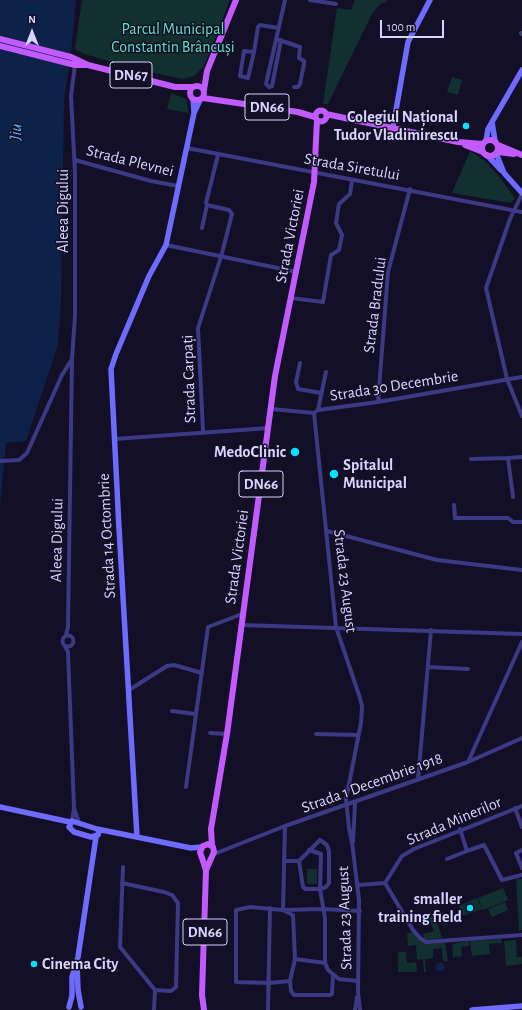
<!DOCTYPE html>
<html>
<head>
<meta charset="utf-8">
<style>
  body { margin:0 }
  #map { position:relative; width:522px; height:1010px; overflow:hidden; background:#130f26; font-family:"Alegreya Sans",sans-serif }
  canvas { display:block }
  .north { position:absolute; left:12px; top:12px; width:40px; height:40px; -webkit-text-stroke:3px #130f26; paint-order:stroke; rotate:0deg; font-size:11px; font-weight:700; line-height:16px; text-align:center; color:#d9d4ff }
  .north::after { content:''; display:block; margin:auto; width:14px; height:18px; background:#d9d4ff; clip-path:polygon(50% 0,100% 100%,50% 72%,0 100%) }
  .scale { position:absolute; left:380px; top:20px; width:64px; height:18px; box-sizing:border-box; border:2px solid #d9d4ff; border-top:0; padding-left:5px; font-size:12px; line-height:14px; white-space:nowrap; color:#d9d4ff; -webkit-text-stroke:3px #130f26; paint-order:stroke }
</style>
</head>
<body>
<div id="map">
<canvas width="522" height="1010"></canvas>
<div class="north">N</div>
<div class="scale">100 m</div>
</div>
<script>
const ctx = document.querySelector('canvas').getContext('2d');
ctx.lineJoin = 'round';
function paint(path, color) {
  ctx.fillStyle = color;
  ctx.fill(path, 'evenodd');
}
function toPath(rows) {
  const path = new Path2D();
  for (const r of rows) {
    if (r.length === 3) {
      path.moveTo(r[0] + r[2], r[1]);
      path.arc(r[0], r[1], r[2], 0, 2 * Math.PI);
      continue;
    }
    path.moveTo(r[0], r[1]);
    for (let i = 2; i < r.length; i += 2) path.lineTo(r[i], r[i + 1]);
  }
  return path;
}
function strokePath(path, color, width, dash) {
  ctx.strokeStyle = color;
  ctx.lineWidth = width;
  ctx.lineCap = dash ? 'butt' : 'round';
  ctx.setLineDash(dash || []);
  ctx.stroke(path);
}
function label(font, color, halo, rows, align = 'center') {
  ctx.font = font + ' "Alegreya Sans",sans-serif';
  ctx.lineWidth = 3;
  ctx.setLineDash([]);
  ctx.textBaseline = 'middle';
  ctx.strokeStyle = halo;
  ctx.fillStyle = color;
  for (const [text, x, y, turn = 0] of rows) {
    ctx.save();
    ctx.translate(x, y);
    ctx.rotate((+turn || 0) * Math.PI / 180);
    ctx.textAlign = isNaN(turn) ? turn : align;
    if (halo) ctx.strokeText(text, 0, 0);
    ctx.fillText(text, 0, 0);
    ctx.restore();
  }
}
const green = toPath([
  [82,0,230,0,204,66,194,76,183,79,140,70,84,54,75,49],
  [355,0,387,0,386,2,380,4,372,14,328,104,323,104,337,8,351,10],
  [452,77,462,80,458,95,447,92],
  [171,93,186,99,189,113,167,109],
  [470,151,485,161,498,175,515,198,511,203,452,193],
  [307,869,317,869,317,884,307,884],
  [516,879,522,879,522,930,519,931],
  [503,888,508,900,483,910,478,898],
  [477,898,482,909,463,916,459,906],
  [505,902,508,910,492,917,488,909],
  [435,915,442,938,425,940,423,934,434,931,428,918],
  [412,932,426,943,445,943,448,961,443,961,442,948,433,949,433,958,425,959,426,972,424,972,423,959,417,960,416,945,408,946,407,934],
  [501,939,502,943,489,944,490,954,472,956,470,941],
  [516,940,517,957,522,957,522,964,506,966,504,941],
  [469,941,469,946,461,947,462,956,453,957,452,944],
  [398,952,406,952,407,963,416,962,417,972,398,972]
]);
const water = toPath([
  [0,0,76,0,71,53,64,101,61,299,58,345,26,441,6,443,0,508],
  [440,967,4.5]
]);
const street = toPath([
  [310,0,336,4],
  [521,33,522,34],
  [279,40,300,47,299,58,304,61,304,64,300,84,298,87,294,87],
  [281,40,272,86,269,87,266,84,285,0],
  [254,52,244,51,240,76,248,78,254,52,258,27,260,25,278,28],
  [187,148,522,212],
  [75,160,151,181,178,186],
  [522,194,510,219,486,288,507,379,522,416],
  [202,228,207,205],
  [166,245,297,272],
  [291,298,323,302,331,255,339,250,342,235,336,223,339,204,350,194,352,180],
  [300,363,296,382,298,389,321,393],
  [378,402,388,272,410,189],
  [271,409,314,413,318,410,378,402,522,377],
  [318,410,326,372],
  [314,413,336,627,359,695,362,706,361,723,346,799,349,828,352,842,359,900,358,992,360,1010],
  [203,431,198,328,221,257,232,214,229,210,207,205,206,203,218,155],
  [114,439,269,428],
  [471,459,508,458],
  [0,461,19,460,27,453,62,375,72,359],
  [513,497,508,458,522,457],
  [454,505,455,518,508,518,513,522,522,522],
  [327,531,437,560,522,570],
  [241,625,522,634],
  [66,635,68,627,72,359,75,316,75,172,71,96,75,65],
  [68,641,5.5],
  [65,646,68,652,74,808,79,823],
  [428,667,468,669],
  [129,690,167,666,174,665,202,673],
  [172,711,195,714],
  [210,733,227,734],
  [316,734,358,735],
  [468,762,522,642],
  [418,780,431,630],
  [186,787,208,627,242,614],
  [515,808,522,827],
  [72,821,74,808],
  [285,826,283,910,293,915,295,959,290,981,269,983,236,982,236,910,250,907,283,910,323,909,360,911],
  [460,829,467,851,484,845,502,880,522,875],
  [353,842,355,803],
  [522,850,516,853,522,868],
  [214,854,285,826,468,762,522,738],
  [447,859,467,851],
  [284,861,299,861,320,840,327,845,329,851,329,883,326,887,320,889,325,918,325,963,328,970,339,979,358,981],
  [299,861,303,887,306,889,320,889,321,854,309,850],
  [123,867,120,947,155,990,154,1010],
  [122,883,164,892,172,895,178,903,176,987,171,991,155,990],
  [385,883,413,930,420,938,426,942,522,935],
  [385,883,402,856,414,849,522,806],
  [358,885,385,883],
  [295,959,325,963],
  [290,981,291,991,294,995,330,995,332,994,333,975],
  [268,1010,270,908],
  [355,1010,357,997]
]);
const secondary = toPath([
  [193,99,194,112],
  [492,122,495,141],
  [393,127,408,42,430,0],
  [486,141,488,129,522,70],
  [496,153,504,173,522,193],
  [487,155,501,170],
  [0,807,70,822],
  [72,821,97,829,99,831,98,835,91,837,74,832,69,827,72,821],
  [97,829,191,848,201,847],
  [137,837,119,528,111,369,116,354,149,276,166,245,194,113,200,100],
  [77,962,78,990,81,1007],
  [69,1007,72,996,72,977,78,957,96,837],
  [472,1010,522,1006]
]);
const primary = toPath([
  [0,39,71,57,88,65,175,87,193,87],
  [0,46,75,65,86,65],
  [197,93,7],
  [204,90,207,71,236,0],
  [203,98,298,112,315,117],
  [321,116,5.5],
  [326,114,458,142,483,144],
  [490,148,8],
  [465,145,483,152],
  [498,145,522,155],
  [498,152,514,154],
  [212,846,211,829,227,734,275,376,314,182,317,120],
  [204,1010,202,995,206,870,200,852,203,846,208,844,213,847,214,852,206,870]
]);
const markers = [
  [466,126,4,"#00e5ff"],
  [295,452,5,"#00e5ff"],
  [334,474,5,"#00e5ff"],
  [470,908,4,"#00e5ff"],
  [34,964,4,"#00e5ff"]
];
const shields = [
  [131,75,42],
  [267,107,44],
  [261,484,44],
  [205,932,44]
];
const shieldNames = [
  ["DN67",131,75],
  ["DN66",267,107],
  ["DN66",261,484],
  ["DN66",205,932]
];
const parkNames = [
  ["Parcul Municipal",173,29],
  ["Constantin Brâncuși",173,47]
];
const poiNames = [
  ["Colegiul Național",458,117],
  ["Tudor Vladimirescu",458,135],
  ["MedoClinic",286,452],
  ["Spitalul",343,465,"left"],
  ["Municipal",343,483,"left"],
  ["smaller",462,899],
  ["training field",462,917],
  ["Cinema City",42,964,"left"]
];
const streetNames = [
  ["Strada Plevnei",130,161,14],
  ["Strada Siretului",352,167,10],
  ["Aleea Digului",63,211,-90],
  ["Strada Victoriei",290,236,-79],
  ["Strada Bradului",375,305,-83],
  ["Strada Carpați",189,379,-92],
  ["Strada 30 Decembrie",394,386,-9],
  ["Strada 14 Octombrie",107,536,-93],
  ["Aleea Digului",57,540,-89],
  ["Strada Victoriei",237,557,-82],
  ["Strada 23 August",345,581,83],
  ["Strada 1 Decembrie 1918",372,783,-20],
  ["Strada Minerilor",454,821,-23],
  ["Strada 23 August",345,918,-92]
];
const waterNames = [
  ["Jiu",16,132,-85]
];
paint(green, '#12302f');
paint(water, '#0c2248');
strokePath(street, '#3d3a85', 4);
strokePath(secondary, '#6f6bff', 5.5);
strokePath(primary, '#c25bff', 6);
for (const [x, y, r, color] of markers) {
  const dot = new Path2D();
  dot.arc(x, y, r, 0, 2 * Math.PI);
  ctx.fillStyle = color;
  ctx.fill(dot);
  strokePath(dot, '#130f26', 1.5);
}
for (const [x, y, w] of shields) {
  const box = new Path2D();
  box.roundRect(x - w / 2, y - 13, w, 26, 3);
  ctx.fillStyle = '#130f26';
  ctx.fill(box);
  strokePath(box, '#d9d4ff', 1);
}
label('bold 15px', '#d9d4ff', null, shieldNames);
label('16px', '#5fe0c0', '#130f26', parkNames);
label('bold 16px', '#d9d4ff', '#130f26', poiNames, 'right');
label('16px', '#d9d4ff', '#130f26', streetNames);
label('italic 17px', '#62b6ff', '#130f26', waterNames);
</script>
</body>
</html>
